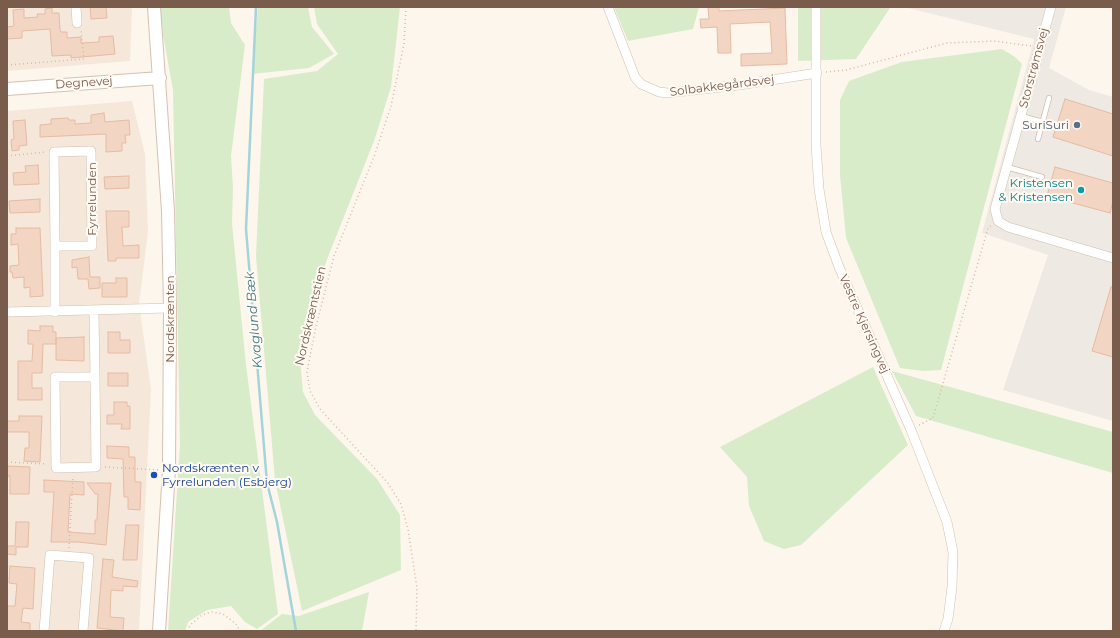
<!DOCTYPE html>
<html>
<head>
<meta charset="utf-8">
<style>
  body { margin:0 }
  #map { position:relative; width:1120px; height:638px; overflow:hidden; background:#fdf6ec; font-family:Montserrat,sans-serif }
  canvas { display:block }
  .frame { position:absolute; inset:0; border:8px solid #7a5c4d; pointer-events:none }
</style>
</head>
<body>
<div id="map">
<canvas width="1120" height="638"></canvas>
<div class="frame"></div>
</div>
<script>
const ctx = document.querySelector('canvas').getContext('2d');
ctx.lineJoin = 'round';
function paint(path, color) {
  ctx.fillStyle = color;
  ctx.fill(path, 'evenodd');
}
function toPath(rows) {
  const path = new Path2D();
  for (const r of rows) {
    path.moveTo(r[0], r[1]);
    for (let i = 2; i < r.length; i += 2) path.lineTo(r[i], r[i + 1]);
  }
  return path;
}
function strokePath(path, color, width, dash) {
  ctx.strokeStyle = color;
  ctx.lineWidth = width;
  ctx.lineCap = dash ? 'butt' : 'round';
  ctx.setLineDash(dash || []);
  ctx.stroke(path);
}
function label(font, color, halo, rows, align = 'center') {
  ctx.font = font + ' Montserrat,sans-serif';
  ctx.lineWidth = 4;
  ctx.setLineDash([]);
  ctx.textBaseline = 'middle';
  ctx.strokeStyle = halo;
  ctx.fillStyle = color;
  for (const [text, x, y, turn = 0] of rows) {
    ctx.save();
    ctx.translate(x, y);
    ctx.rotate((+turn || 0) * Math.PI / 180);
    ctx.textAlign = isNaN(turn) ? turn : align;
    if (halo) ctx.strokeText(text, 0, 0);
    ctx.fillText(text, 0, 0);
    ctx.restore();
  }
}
const residential = toPath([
  [7,7,132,7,130,61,7,71],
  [132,101,145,154,148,232,139,304,151,389,139,631,7,631,7,111]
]);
const industrial = toPath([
  [904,7,1066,7,1049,68,1089,90,1113,97,1113,421,1003,390,1048,255,982,233,1034,39]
]);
const green = toPath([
  [158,7,229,7,231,23,245,45,231,156,233,188,232,223,246,365,278,614,257,629,245,622,231,606,207,610,188,622,185,631,168,631,180,445,173,90],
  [258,7,308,7,312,27,334,54,309,68,252,74],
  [314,7,400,7,391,87,374,141,326,262,300,359,303,392,315,415,377,479,400,515,401,570,302,611,275,480,256,256,264,79,317,71,338,54,317,24],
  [614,7,699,7,693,29,628,41],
  [798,7,886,7,890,8,856,59,798,61],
  [1002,49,1015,57,1022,64,941,370,923,371,900,368,846,238,840,175,840,100,849,81,902,62],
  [873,367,908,445,801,545,784,549,764,541,749,506,747,477,720,447],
  [892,371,1113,432,1113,473,916,416],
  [369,592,362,631,260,631,282,614,299,616]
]);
const stream = toPath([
  [256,7,246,229,267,483,277,522,296,631]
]);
const building = toPath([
  [90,7,106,7,107,18,91,19,90,7],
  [708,7,719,7,719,11,785,8,787,64,741,66,741,54,772,53,770,22,730,24,731,53,718,53,717,27,701,28,700,19,709,19,708,7],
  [52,8,52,13,59,13,60,30,61,32,67,32,67,38,81,37,81,43,99,42,99,37,113,36,115,54,71,58,71,55,52,56,50,29,22,31,22,38,7,39,7,27,14,26,13,10,24,9,24,18,38,17,37,14,45,14,45,9,52,8],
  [1065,99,1113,114,1113,156,1053,137,1065,99],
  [104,113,105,122,129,120,130,135,125,135,126,143,122,143,122,151,106,152,106,134,40,137,40,125,51,124,51,119,68,118,69,120,75,120,75,124,91,123,91,115,104,113],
  [25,120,27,145,19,146,19,150,12,151,11,140,14,139,13,121,25,120],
  [38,165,39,184,14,185,13,173,26,172,25,166,38,165],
  [1055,167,1113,183,1113,201,1110,213,1047,196,1055,167],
  [129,176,129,188,105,189,104,177,129,176],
  [40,199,40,212,10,213,9,201,40,199],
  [106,211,129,211,129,227,122,227,123,246,139,245,139,258,116,258,116,261,108,261,106,211],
  [16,228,40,228,43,296,30,297,30,287,24,288,24,277,13,278,12,272,10,272,10,266,19,265,18,244,11,245,11,234,16,234,16,228],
  [89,257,90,277,100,277,100,288,89,289,88,279,78,279,77,267,72,268,72,260,89,257],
  [116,278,127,278,127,297,102,297,102,283,116,283,116,278],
  [1111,287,1113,287,1113,357,1092,351,1111,287],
  [40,326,53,326,53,332,56,332,56,344,43,344,42,373,32,373,32,388,42,388,42,400,18,400,18,361,32,361,33,344,28,344,28,330,40,331,40,326],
  [108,332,120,332,120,340,130,340,130,353,108,353,108,332],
  [84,337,84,361,56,360,56,338,84,337],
  [108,373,128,373,128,386,108,386,108,373],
  [114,402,127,402,127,406,130,406,130,429,121,429,122,424,107,424,107,415,114,415,114,402],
  [19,416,42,416,40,462,24,461,25,448,29,448,29,432,7,432,7,421,19,421,19,416],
  [107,446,129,447,129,457,135,457,135,482,141,482,140,510,128,509,128,497,124,497,123,459,107,458,107,446],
  [7,466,30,467,29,494,10,494,10,476,7,476,7,466],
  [44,480,84,482,84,495,70,494,68,532,95,534,95,520,97,520,98,494,95,494,87,483,111,483,106,545,78,542,51,542,54,492,44,492,44,480],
  [16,522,29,522,28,547,16,547,16,555,7,554,7,546,15,546,16,522],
  [126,525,139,525,137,560,123,560,126,525],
  [103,559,114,560,112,577,138,581,137,587,123,586,123,591,111,590,110,617,124,618,123,631,97,628,103,559],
  [10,566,35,568,33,609,23,608,21,622,30,623,30,631,7,631,7,606,15,606,17,584,9,583,10,566]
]);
const path = toPath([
  [406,7,404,44,391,106,375,154,334,256,315,331,307,372,310,391,320,409,387,482,401,504,408,529,417,588,416,631],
  [7,65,84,59,81,30],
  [826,72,846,70,947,43,994,41,1032,46],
  [7,156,46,152],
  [919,425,933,418,988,228,992,225],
  [7,462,47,464],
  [105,467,160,470],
  [69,548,73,476],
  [188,631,190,625,202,615,212,612,223,614,236,624,240,631]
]);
const lane = toPath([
  [1021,116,1043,122],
  [1038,139,1049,98],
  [1007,167,1042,177]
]);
const street = toPath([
  [76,7,77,23],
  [608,7,635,77,641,84,659,92,668,93,739,85,817,73],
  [816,7,816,145,819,189,826,232,839,267,911,430,947,522,953,552,952,587,948,619,944,631],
  [1051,7,995,209,998,221,1008,227,1113,258],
  [55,246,54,152,91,151,92,246,55,246,55,312],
  [94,311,95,377,55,377,56,468,96,467,95,377],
  [7,312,170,308],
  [44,631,50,555,89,558,83,631]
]);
const secondary = toPath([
  [154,7,168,211,170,308,169,470,159,631],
  [7,89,160,78]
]);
const markers = [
  [1077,125,4,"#5c6f8a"],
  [1081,190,4,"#0f9aa8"],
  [154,475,4,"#1a4fb4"]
];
const streetNames = [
  ["Storstrømsvej",1034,68,-75],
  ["Degnevej",84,83,-4],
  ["Solbakkegårdsvej",722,86,-7],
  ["Fyrrelunden",92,199,-90],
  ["Nordskræntstien",311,316,-77],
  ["Nordskrænten",170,319,-90],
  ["Vestre Kjersingvej",864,324,66]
];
const serviceNames = [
  ["SuriSuri",1069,125]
];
const cultureNames = [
  ["Kristensen",1073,183],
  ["& Kristensen",1073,197]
];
const transitNames = [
  ["Nordskrænten v",162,468],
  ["Fyrrelunden (Esbjerg)",162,482]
];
const waterNames = [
  ["Kvaglund Bæk",254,320,-95]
];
paint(residential, '#f5e8da');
paint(industrial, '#efe9e4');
paint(green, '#d8ecc9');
strokePath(stream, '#a5d3da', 2.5);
paint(building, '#f3d5c3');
strokePath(building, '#e6bba3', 1);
strokePath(lane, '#d1beb0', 6);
strokePath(street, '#d1beb0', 10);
strokePath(secondary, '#d6c0b0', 14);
strokePath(path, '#d9b8a5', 1.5, [1, 3]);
strokePath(lane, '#fff', 4.5);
strokePath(street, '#fff', 9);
strokePath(secondary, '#fff', 12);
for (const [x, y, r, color] of markers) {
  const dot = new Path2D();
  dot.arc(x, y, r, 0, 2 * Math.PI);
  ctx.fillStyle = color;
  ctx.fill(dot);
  strokePath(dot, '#fffaf3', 1.5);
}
label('12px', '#7a5c4d', '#fffaf3', streetNames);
label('12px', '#4e5e75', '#fffaf3', serviceNames, 'right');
label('12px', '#0d838f', '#fffaf3', cultureNames, 'right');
label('12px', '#164399', '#fffaf3', transitNames, 'left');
label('italic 13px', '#437c86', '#fffaf3', waterNames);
</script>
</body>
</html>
